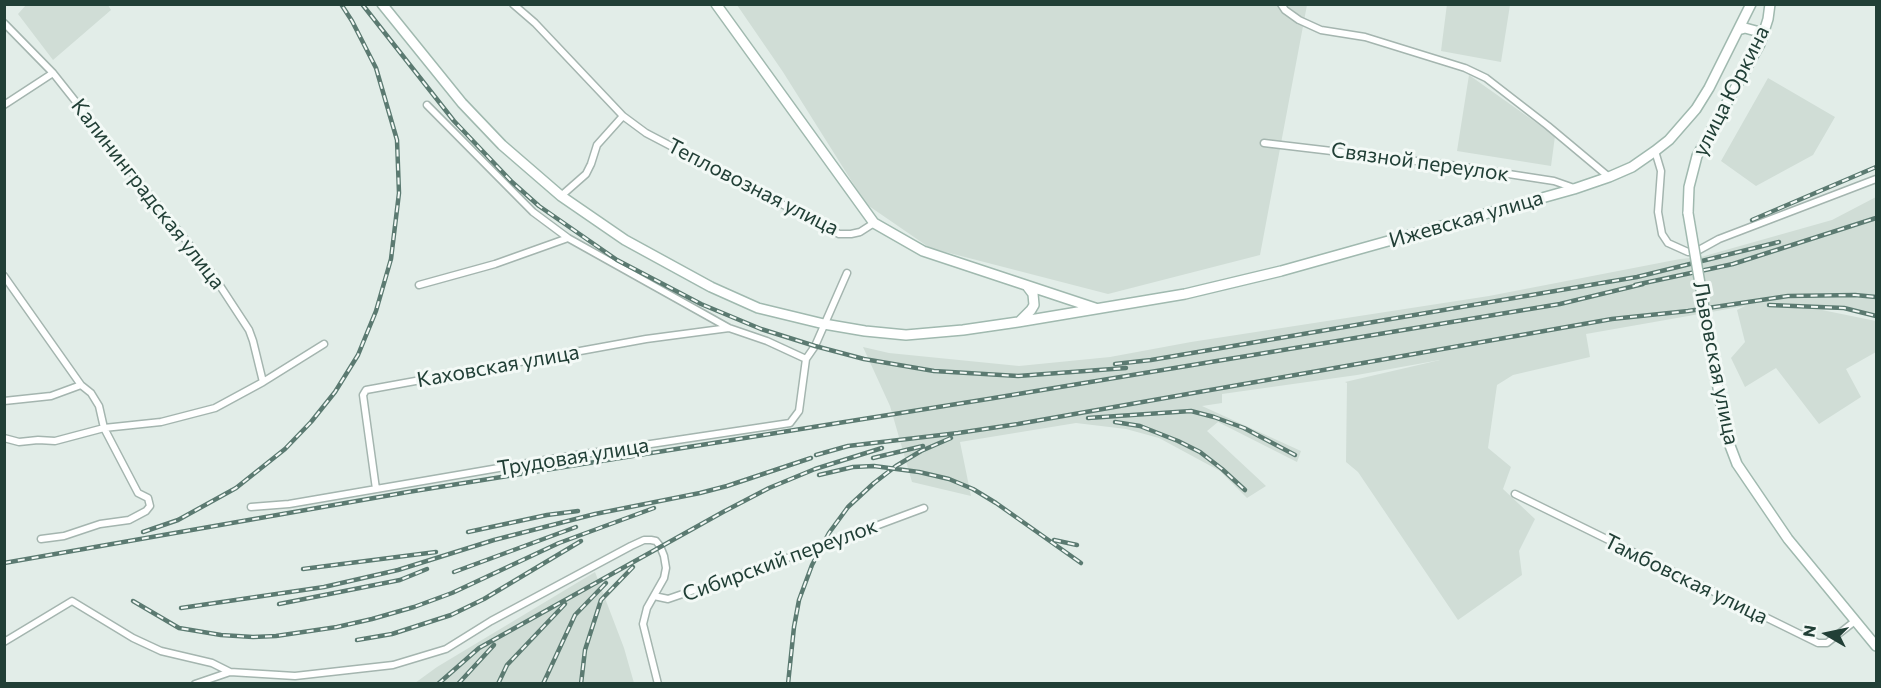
<!DOCTYPE html>
<html>
<head>
<meta charset="utf-8">
<style>
  body { margin:0 }
  #map { position:relative; width:1881px; height:688px; overflow:hidden; background:#e2ede8; font-family:Commissioner,sans-serif }
  canvas { display:block }
  .frame { position:absolute; inset:0; border:6px solid #213f36; pointer-events:none }
  .north { position:absolute; left:1797px; top:604px; width:60px; height:60px; -webkit-text-stroke:4px #f3f9f6; paint-order:stroke; rotate:279deg; font-size:16px; font-weight:700; line-height:24px; text-align:center; color:#213f36 }
  .north::after { content:''; display:block; margin:auto; width:21px; height:27px; background:#213f36; clip-path:polygon(50% 0,100% 100%,50% 72%,0 100%) }
</style>
</head>
<body>
<div id="map">
<canvas width="1881" height="688"></canvas>
<div class="frame"></div>
<div class="north">N</div>
</div>
<script>
const ctx = document.querySelector('canvas').getContext('2d');
ctx.lineJoin = 'round';
function paint(path, color) {
  ctx.fillStyle = color;
  ctx.fill(path, 'evenodd');
}
function toPath(rows) {
  const path = new Path2D();
  for (const r of rows) {
    path.moveTo(r[0], r[1]);
    for (let i = 2; i < r.length; i += 2) path.lineTo(r[i], r[i + 1]);
  }
  return path;
}
function strokePath(path, color, width, dash) {
  ctx.strokeStyle = color;
  ctx.lineWidth = width;
  ctx.lineCap = dash ? 'butt' : 'round';
  ctx.setLineDash(dash || []);
  ctx.stroke(path);
}
function label(font, color, halo, rows, align = 'center') {
  ctx.font = font + ' Commissioner,sans-serif';
  ctx.lineWidth = 6;
  ctx.setLineDash([]);
  ctx.textBaseline = 'middle';
  ctx.strokeStyle = halo;
  ctx.fillStyle = color;
  for (const [text, x, y, turn = 0] of rows) {
    ctx.save();
    ctx.translate(x, y);
    ctx.rotate((+turn || 0) * Math.PI / 180);
    ctx.textAlign = isNaN(turn) ? turn : align;
    if (halo) ctx.strokeText(text, 0, 0);
    ctx.fillText(text, 0, 0);
    ctx.restore();
  }
}
const built = toPath([
  [1447,4,1510,5,1501,62,1441,51],
  [26,5,108,5,111,10,53,60,18,14],
  [737,5,1307,5,1260,255,1108,294,930,248,866,204,783,72],
  [1469,75,1555,136,1551,166,1457,151],
  [1768,78,1835,117,1813,155,1756,186,1721,161],
  [1876,197,1876,318,1843,310,1822,310,1876,321,1876,352,1846,369,1861,397,1819,424,1776,368,1745,387,1731,358,1745,342,1737,310,1745,306,1586,334,1590,357,1513,375,1497,385,1488,448,1511,467,1503,489,1535,519,1519,551,1522,575,1458,620,1358,472,1346,462,1347,383,1345,382,1440,360,1357,375,1222,394,1222,403,1202,406,1301,451,1297,462,1218,422,1207,431,1266,486,1247,498,1220,471,1159,438,1126,429,1076,423,960,442,971,496,912,482,890,406,863,347,889,353,1019,366,1110,357,1191,342,1489,296,1680,259,1701,257,1832,220],
  [595,572,624,648,634,683,415,683,437,667]
]);
const street = toPath([
  [513,4,535,23,623,116,646,133,839,234,851,234,860,232,874,223],
  [1281,4,1285,10,1299,20,1321,30,1365,37,1465,68,1486,78,1548,126,1609,177],
  [4,23,53,73,211,272,249,330,253,341,263,382],
  [4,105,53,73],
  [427,105,533,212,568,238,729,328,767,341,806,359],
  [1264,143,1450,165,1554,181,1574,188],
  [1655,151,1661,171,1658,212,1662,234,1668,243,1688,252,1699,250,1719,239,1876,179],
  [561,196,586,174,591,164,597,145,623,116],
  [4,276,81,385,91,393,99,406,104,428,138,493,148,498,150,506,146,511,129,520,100,524,64,536,41,539],
  [419,285,495,264,568,238],
  [4,401,51,396,81,385],
  [4,438,19,442,38,440,55,441,104,428,161,422,215,408,263,382,324,344],
  [376,489,363,395,366,390,646,339,729,328],
  [1515,494,1818,643,1827,643,1855,621],
  [251,507,289,504,551,459,790,423,799,411,806,359,815,346,847,273],
  [654,596,668,599,822,546,924,508],
  [4,642,72,601,133,638,161,651,212,663,230,672,295,676,393,665,446,649,491,621,631,546,644,540,651,540,656,541,660,546,664,556,666,568,664,578,647,608,643,624,658,684],
  [195,684,230,672]
]);
const secondary = toPath([
  [382,4,462,103,502,145,561,196,625,240,711,287,758,308,824,324,865,331,906,335,963,330,1018,322,1185,294,1281,271,1574,189,1609,177,1632,167,1655,151,1669,140,1696,109,1709,88,1751,4],
  [716,4,874,223,923,251,1095,308],
  [1738,30,1745,28,1756,31,1760,38,1760,44],
  [1688,213,1689,187,1697,156,1760,44,1768,19,1770,4],
  [1020,321,1031,310,1034,305,1033,294,1027,286],
  [1708,331,1725,428,1729,443,1737,464,1788,539,1876,646]
]);
const rail = toPath([
  [362,4,454,121,512,182,539,206,617,260,701,304,761,329,815,346,864,359,934,371,1018,376,1126,368],
  [1752,220,1876,167],
  [1635,285,1733,264,1876,218],
  [1769,305,1844,308,1876,316],
  [1115,364,1151,360,1637,277,1779,242],
  [1088,418,1191,411,1214,417,1244,428,1295,455],
  [1115,422,1140,426,1178,441,1200,452,1222,469,1245,490],
  [816,455,848,446,958,433,1018,424,1612,319,1688,311,1788,296,1855,295,1876,297],
  [873,458,923,446],
  [819,475,853,467,874,466,919,472,949,479,973,489,996,503,1081,563],
  [143,532,178,520,236,488,285,449,311,422,335,392,358,355,376,311,391,259,399,193,397,140,376,68,352,21,341,4],
  [468,532,547,515,578,511],
  [1054,540,1077,545],
  [4,563,408,492,988,399,1560,304,1643,284],
  [303,569,436,552],
  [454,572,576,527],
  [133,601,179,628,221,635,253,637,276,636,337,627,372,619,414,607,452,593,559,543,654,508],
  [279,604,400,580,427,569],
  [181,608,324,587,398,570,494,540,595,514,700,493,727,486,811,458],
  [357,640,392,634,451,615,484,599,581,541],
  [438,684,479,648,723,512,769,488,815,469,882,448],
  [458,684,494,645],
  [498,684,507,665,565,604],
  [543,684,575,615,606,583],
  [581,684,585,650,601,600,633,567],
  [788,684,794,627,799,600,812,565,829,533,848,507,874,483,896,466,921,451,951,438]
]);
const secondaryBridge = toPath([
  [1688,213,1708,331]
]);
const streetNames = [
  ["улица Юркина",1731,91,-63],
  ["Связной переулок",1420,162,8],
  ["Тепловозная улица",753,187,27],
  ["Калининградская улица",148,194,52],
  ["Ижевская улица",1466,219,-16],
  ["Львовская улица",1716,363,79],
  ["Каховская улица",498,366,-10],
  ["Трудовая улица",573,457,-9],
  ["Сибирский переулок",780,560,-20],
  ["Тамбовская улица",1686,579,26]
];
paint(built, '#d0ddd6');
strokePath(street, '#a4b5af', 9);
strokePath(secondary, '#a0b9af', 12);
strokePath(street, '#fff', 6);
strokePath(secondary, '#fff', 9);
strokePath(rail, '#5b7a71', 4.5);
strokePath(rail, '#f3f9f6', 2, [7]);
strokePath(secondaryBridge, '#a0b9af', 12, []);
strokePath(secondaryBridge, '#fff', 9);
label('21px', '#213f36', '#f3f9f6', streetNames);
</script>
</body>
</html>
